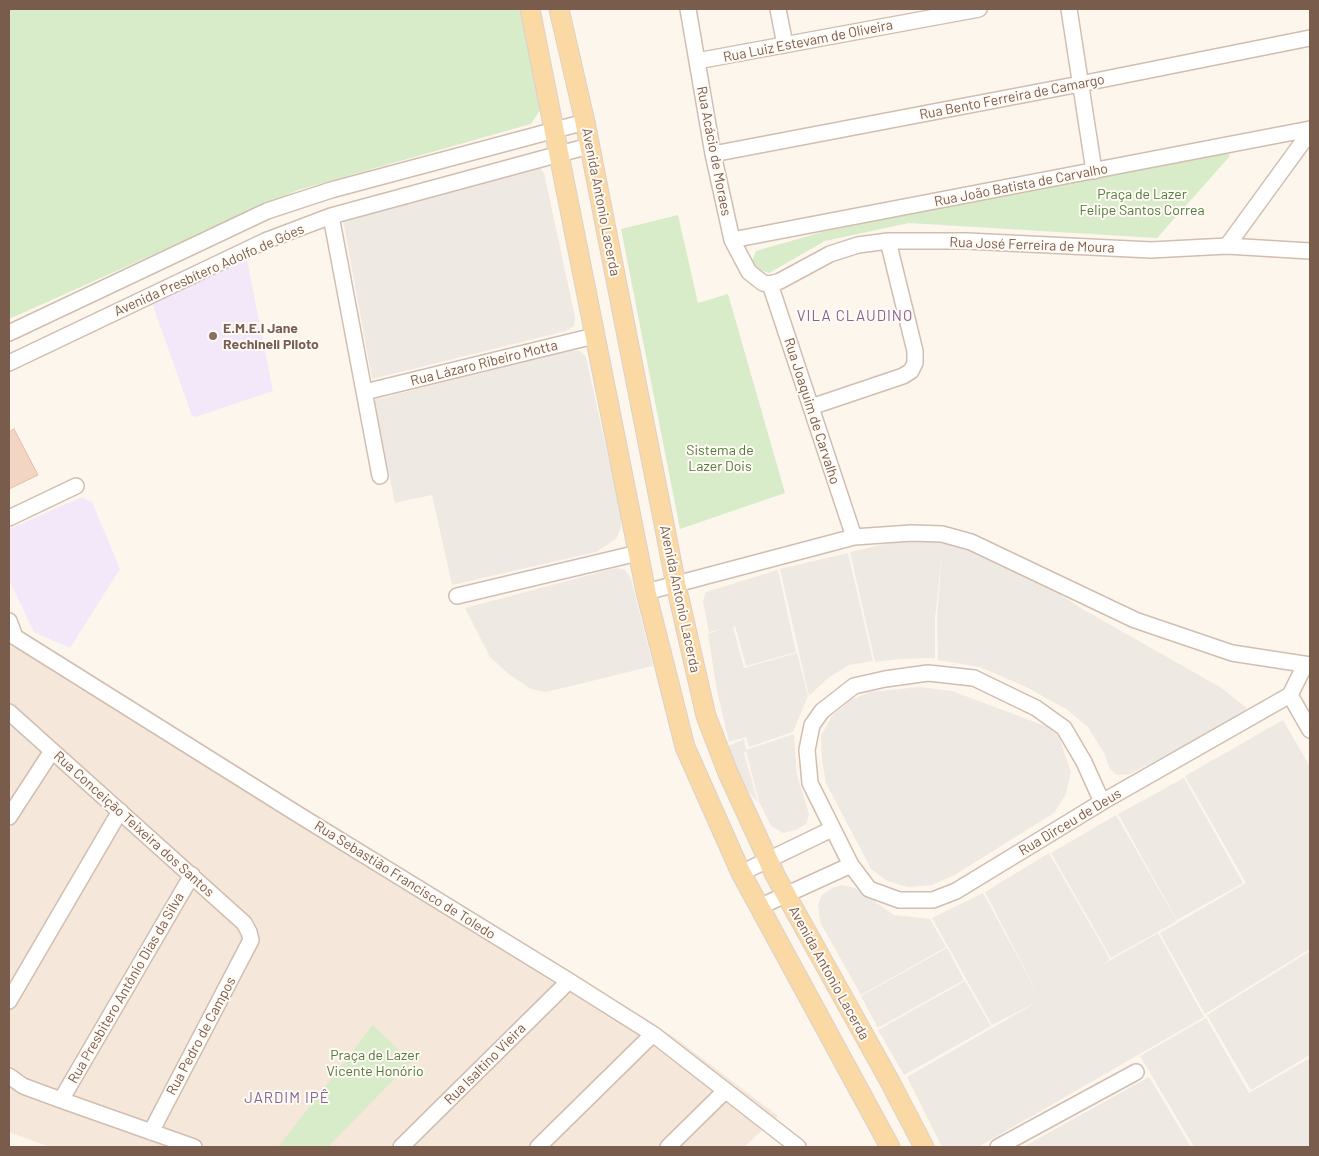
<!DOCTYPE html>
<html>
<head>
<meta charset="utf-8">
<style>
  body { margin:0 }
  #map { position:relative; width:1319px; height:1156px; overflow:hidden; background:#fdf6ec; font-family:Barlow,sans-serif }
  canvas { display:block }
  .frame { position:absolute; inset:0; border:10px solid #7a5c4d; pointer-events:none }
</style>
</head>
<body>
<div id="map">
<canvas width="1319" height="1156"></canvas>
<div class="frame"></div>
</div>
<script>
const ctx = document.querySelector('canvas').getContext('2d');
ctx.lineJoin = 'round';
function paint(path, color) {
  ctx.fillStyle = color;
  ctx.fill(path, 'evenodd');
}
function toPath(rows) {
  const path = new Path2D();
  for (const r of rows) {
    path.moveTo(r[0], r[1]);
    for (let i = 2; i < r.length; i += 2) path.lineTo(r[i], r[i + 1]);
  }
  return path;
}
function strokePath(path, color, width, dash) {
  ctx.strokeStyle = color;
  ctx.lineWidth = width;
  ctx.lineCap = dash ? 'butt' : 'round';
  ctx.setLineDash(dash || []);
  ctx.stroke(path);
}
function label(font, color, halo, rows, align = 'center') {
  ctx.font = font + ' Barlow,sans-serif';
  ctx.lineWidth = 4;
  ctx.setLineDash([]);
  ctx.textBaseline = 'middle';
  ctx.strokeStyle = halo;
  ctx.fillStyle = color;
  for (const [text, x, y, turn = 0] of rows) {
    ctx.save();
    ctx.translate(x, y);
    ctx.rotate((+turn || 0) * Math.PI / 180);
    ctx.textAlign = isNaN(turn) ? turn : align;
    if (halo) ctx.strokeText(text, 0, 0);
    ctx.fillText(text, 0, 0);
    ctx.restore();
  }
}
const residential = toPath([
  [15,630,674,1037,778,1116,744,1147,50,1147,9,1132,9,641]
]);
const industrial = toPath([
  [533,167,540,168,544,173,575,317,574,326,566,331,372,379,343,220],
  [571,350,580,351,586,357,621,516,621,528,616,539,596,552,452,585,432,495,395,503,374,400],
  [911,538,943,542,944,540,1029,574,1084,610,1220,687,1247,708,1236,719,1130,774,1117,775,1110,769,1104,753,1088,727,1066,709,1026,687,980,667,938,660,937,617,942,554,935,618,935,658,900,659,875,662,850,552],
  [848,553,873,661,849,665,828,678,809,696,780,569],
  [616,568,625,570,631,579,653,666,546,692,531,689,510,675,490,657,465,608],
  [778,570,796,652,746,666,735,626,733,627,744,668,797,653,808,696,793,732,749,747,746,737,729,742,717,691,708,634,722,629,709,632,703,602,706,592],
  [919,687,952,691,1048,727,1059,737,1071,772,1066,794,1054,813,953,876,932,885,908,887,887,881,871,869,826,783,822,760,821,736,832,716,851,700,870,692],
  [1283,720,1310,767,1310,949,1205,1014,1160,933,1246,883,1185,776],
  [794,734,797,775,809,814,806,824,796,830,783,833,771,826,759,802,746,751,744,753,758,803,748,791,736,768,728,746,744,739,746,750],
  [1184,778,1243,883,1177,920,1118,814],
  [1116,815,1177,921,1111,958,1051,853],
  [1049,853,1110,959,1102,965,1158,933,1204,1017,978,1147,942,1147,907,1077,1039,1001,992,1025,932,918,983,893,1041,1000,985,892],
  [842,885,855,888,894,915,930,919,946,947,861,995,820,922,818,904,822,895,832,888],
  [947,948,964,980,878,1028,861,996],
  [1310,951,1310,1055,1251,1090,1207,1015],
  [965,981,991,1026,904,1075,878,1030],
  [1206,1018,1249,1093,1310,1058,1310,1147,1194,1147,1140,1056],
  [1149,1077,1191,1147,1023,1147]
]);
const education = toPath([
  [246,255,273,391,196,417,192,416,152,303],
  [82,497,92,502,120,569,70,648,34,632,9,580,9,529]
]);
const green = toPath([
  [9,9,520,9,540,110,531,124,298,190,9,319],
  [1226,150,1230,156,1157,238,909,223,825,241,769,273,760,270,752,261,756,251,822,232],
  [678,215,698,303,728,294,785,493,680,529,621,229],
  [373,1025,411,1062,328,1147,278,1147]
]);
const building = toPath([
  [14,429,38,475,9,489,9,432,14,429]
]);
const minor = toPath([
  [688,9,713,154,732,240,749,272,763,283,770,284,780,281,830,254,858,245,888,241,967,241,1151,250,1227,246,1310,251],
  [778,9,785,45],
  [1069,9,1094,171],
  [697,61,979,9],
  [713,154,1080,84,1310,38],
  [331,216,380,476],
  [732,240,1310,129],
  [1227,246,1310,132],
  [770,284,854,537],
  [9,333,267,211,331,190,585,122],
  [9,363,265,241,331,216,589,146],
  [373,390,594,336],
  [811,407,903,376,911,371,915,363,915,351,888,241],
  [9,518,76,486],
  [646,592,854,537,911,533,942,534,971,542,1135,620,1232,653,1310,665],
  [457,596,638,553],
  [9,621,15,637,299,815,569,981,653,1034,798,1147],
  [1305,665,1290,695,1310,730],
  [9,712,244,923,249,932,251,940,151,1132],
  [1102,802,1084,762,1064,728,1036,708,974,678,928,673,885,679,854,686,822,711,812,725,807,750,810,783,851,865,869,889,899,900,933,900,956,891,1102,802,1290,695],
  [9,817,52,751],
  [741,873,832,829],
  [759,907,851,865],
  [9,1001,120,811],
  [9,1076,23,1086,61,1100,194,1147],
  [61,1100,192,875],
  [401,1147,569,981],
  [538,1147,653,1034],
  [668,1147,725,1091],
  [998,1147,1136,1072]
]);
const major = toPath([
  [530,9,646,592,685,747,741,873,890,1147],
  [559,9,585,122,676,585,706,716,728,773,775,875,889,1080,924,1147]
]);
const markers = [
  [213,336,5,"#8d6e63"]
];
const streetNames = [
  ["Rua Luiz Estevam de Oliveira",808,41,-11],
  ["Rua Bento Ferreira de Camargo",1012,97,-11],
  ["Rua Acácio de Moraes",714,151,79],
  ["Rua João Batista de Carvalho",1021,185,-11],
  ["Avenida Antonio Lacerda",601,202,79],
  ["Rua José Ferreira de Moura",1032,245,2],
  ["Avenida Presbítero Adolfo de Góes",209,270,-24],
  ["Rua Lázaro Ribeiro Motta",484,363,-14],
  ["Rua Joaquim de Carvalho",812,411,72],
  ["Avenida Antonio Lacerda",680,599,78],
  ["Rua Dirceu de Deus",1070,822,-31],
  ["Rua Conceição Teixeira dos Santos",134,824,42],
  ["Rua Sebastião Francisco de Toledo",405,880,32],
  ["Avenida Antonio Lacerda",829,973,61],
  ["Rua Presbitero Antônio Dias da Silva",126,988,-60],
  ["Rua Pedro de Campos",201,1036,-62],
  ["Rua Isaltino Vieira",485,1064,-45]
];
const parkNames = [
  ["Praça de Lazer",1142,194],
  ["Felipe Santos Correa",1142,210],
  ["Sistema de",720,450],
  ["Lazer Dois",720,466],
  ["Praça de Lazer",375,1055],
  ["Vicente Honório",375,1071]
];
const educationNames = [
  ["E.M.E.I Jane",223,328],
  ["Rechineli Piloto",223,344]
];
const neighbourhoodNames = [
  ["VILA CLAUDINO",855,316],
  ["JARDIM IPÊ",287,1098]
];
paint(residential, '#f5e8da');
paint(industrial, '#efe9e4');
paint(education, '#f3e8fa');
paint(green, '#d8ecc9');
paint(building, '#f3d5c3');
strokePath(building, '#e6bba3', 1);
strokePath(minor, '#d1beb0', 18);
strokePath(major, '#dad1cd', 21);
strokePath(minor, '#fff', 15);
strokePath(major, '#fbd9a5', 19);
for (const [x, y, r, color] of markers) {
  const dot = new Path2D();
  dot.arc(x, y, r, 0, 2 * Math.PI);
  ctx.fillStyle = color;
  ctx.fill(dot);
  strokePath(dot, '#fffaf3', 2);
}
label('14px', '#7a5c4d', '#fffaf3', streetNames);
label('14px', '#537a41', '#fffaf3', parkNames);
label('bold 14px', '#785e54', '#fffaf3', educationNames, 'left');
ctx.letterSpacing = '1px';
label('15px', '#846695', '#fffaf3', neighbourhoodNames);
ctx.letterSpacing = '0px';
</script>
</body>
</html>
